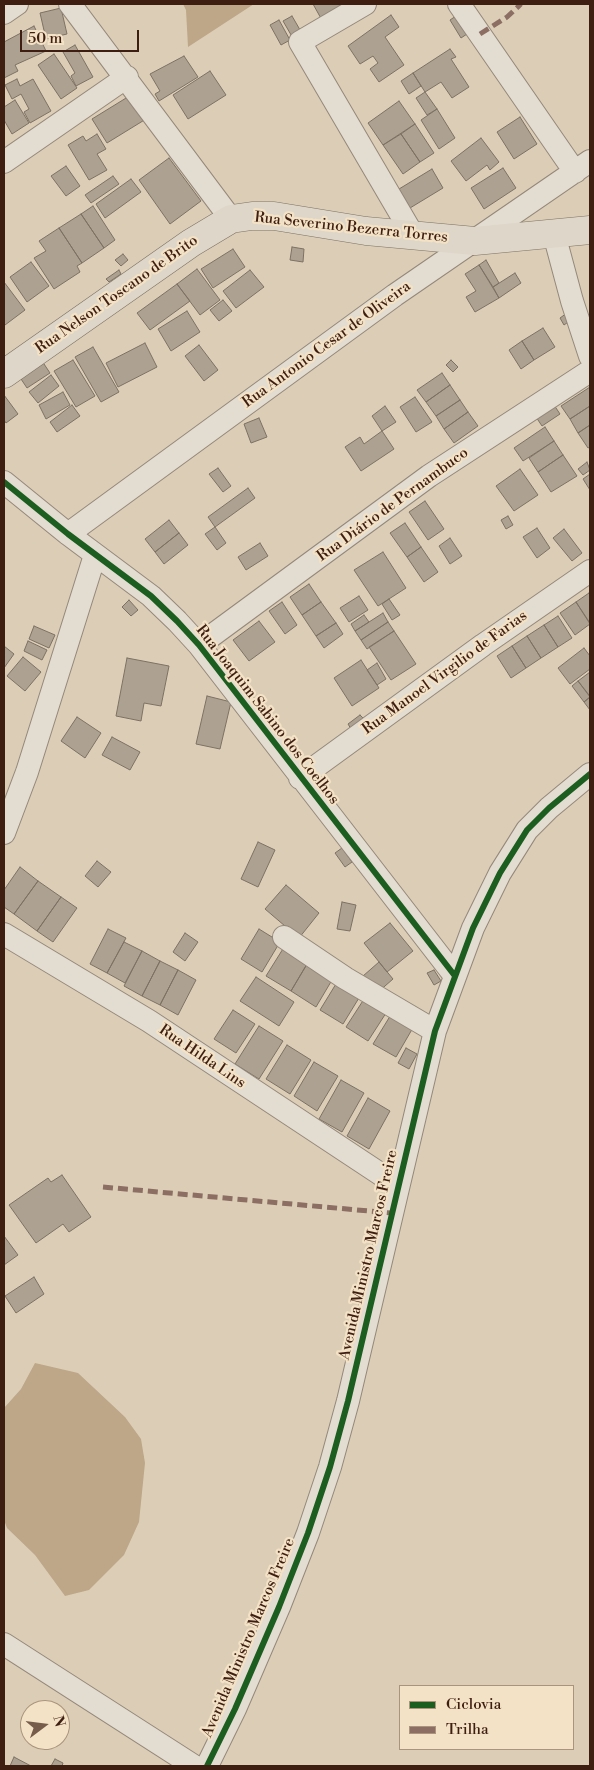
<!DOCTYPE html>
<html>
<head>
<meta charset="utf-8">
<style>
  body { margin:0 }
  #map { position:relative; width:594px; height:1770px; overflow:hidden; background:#dcceb6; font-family:"Libre Bodoni",serif }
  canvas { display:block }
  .frame { position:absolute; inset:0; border:5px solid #3f1e12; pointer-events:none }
  .legend { position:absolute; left:399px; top:1685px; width:175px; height:65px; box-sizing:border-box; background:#f3e2c5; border:1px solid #ab947d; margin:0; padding:6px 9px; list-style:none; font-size:15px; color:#3f1e12 }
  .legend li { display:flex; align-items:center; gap:10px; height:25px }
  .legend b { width:25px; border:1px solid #ab947d }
  .north { position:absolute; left:20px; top:1700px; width:50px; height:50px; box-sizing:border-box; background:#f3e2c5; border:1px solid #ab947d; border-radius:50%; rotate:75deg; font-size:14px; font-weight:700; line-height:20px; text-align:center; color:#3f1e12 }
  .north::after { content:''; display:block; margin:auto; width:18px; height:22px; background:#765c4b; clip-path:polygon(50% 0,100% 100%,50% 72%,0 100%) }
  .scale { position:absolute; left:20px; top:30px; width:119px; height:22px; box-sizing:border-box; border:2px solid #3f1e12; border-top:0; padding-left:6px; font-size:15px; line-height:18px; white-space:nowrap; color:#3f1e12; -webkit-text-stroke:4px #f3e2c5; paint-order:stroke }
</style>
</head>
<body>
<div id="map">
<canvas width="594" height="1770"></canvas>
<div class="frame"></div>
<ul class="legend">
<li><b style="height:6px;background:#1b5e20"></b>Ciclovia</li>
<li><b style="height:6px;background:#8d6e63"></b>Trilha</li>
</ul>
<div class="north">N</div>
<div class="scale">50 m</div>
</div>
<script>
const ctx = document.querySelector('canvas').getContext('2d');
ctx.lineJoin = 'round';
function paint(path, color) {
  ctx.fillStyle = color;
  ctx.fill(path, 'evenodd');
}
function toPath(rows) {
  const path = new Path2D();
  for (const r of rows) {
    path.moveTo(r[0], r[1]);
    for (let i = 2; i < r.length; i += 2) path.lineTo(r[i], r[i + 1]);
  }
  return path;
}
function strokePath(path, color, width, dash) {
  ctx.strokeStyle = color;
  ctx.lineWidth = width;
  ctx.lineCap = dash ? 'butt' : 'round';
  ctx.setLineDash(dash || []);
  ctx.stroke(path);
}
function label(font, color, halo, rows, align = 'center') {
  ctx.font = font + ' "Libre Bodoni",serif';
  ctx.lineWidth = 4.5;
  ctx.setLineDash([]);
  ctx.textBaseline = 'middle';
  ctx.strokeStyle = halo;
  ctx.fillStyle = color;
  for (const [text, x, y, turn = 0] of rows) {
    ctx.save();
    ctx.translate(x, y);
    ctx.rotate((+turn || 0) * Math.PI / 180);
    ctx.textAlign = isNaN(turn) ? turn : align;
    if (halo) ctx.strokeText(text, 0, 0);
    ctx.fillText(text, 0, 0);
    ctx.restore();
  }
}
const water = toPath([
  [183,4,254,4,188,47,186,10],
  [35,1363,78,1373,125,1417,141,1439,145,1463,139,1522,124,1555,89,1590,65,1596,35,1555,7,1528,4,1520,4,1408,21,1389]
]);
const building = toPath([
  [313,4,355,4,323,22,313,4],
  [61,8,67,34,46,39,40,13,61,8],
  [459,14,470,32,461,38,450,20,459,14],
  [391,15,399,27,385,37,404,65,379,82,370,69,378,63,373,56,360,64,348,46,391,15],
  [292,16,303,35,294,40,283,21,292,16],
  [279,20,290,40,281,45,270,25,279,20],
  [34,26,46,51,15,65,18,71,4,78,4,42,34,26],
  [75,45,93,77,76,86,71,76,75,73,63,52,75,45],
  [450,49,456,57,451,59,469,87,452,98,441,82,425,92,413,73,450,49],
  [54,54,77,88,61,99,38,65,54,54],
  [184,56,198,77,159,101,155,94,160,91,150,74,184,56],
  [210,71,226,95,188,119,173,95,210,71],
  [413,73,421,86,409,94,401,81,413,73],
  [17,79,20,86,33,79,51,111,30,123,24,112,29,109,21,94,12,99,5,85,17,79],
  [425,92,437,109,427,115,416,98,425,92],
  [131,95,146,119,107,143,92,119,131,95],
  [15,100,29,123,12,134,4,120,4,107,15,100],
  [399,101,415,124,383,145,368,123,399,101],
  [437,109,455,138,439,149,421,120,437,109],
  [520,117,537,144,514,159,497,132,520,117],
  [415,124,434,153,420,162,401,134,415,124],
  [97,134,106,149,97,154,107,170,89,180,68,145,83,136,86,141,97,134],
  [401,134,420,162,403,174,383,145,401,134],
  [481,138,499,162,490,170,487,165,466,181,451,161,481,138],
  [169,158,201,201,170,224,139,180,169,158],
  [66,166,80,186,66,196,51,176,66,166],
  [503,168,516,188,484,209,471,188,503,168],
  [432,169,443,188,410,208,399,189,432,169],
  [113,176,119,184,91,203,85,195,113,176],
  [131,179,141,192,105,218,96,204,131,179],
  [93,206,115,240,104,248,81,214,93,206],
  [81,214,104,248,82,263,59,228,81,214],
  [59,228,82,263,77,266,80,272,54,289,34,258,46,251,39,241,59,228],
  [292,247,304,249,303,262,290,260,292,247],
  [233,249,245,267,213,288,201,269,233,249],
  [123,254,128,260,121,266,115,260,123,254],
  [486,260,499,283,493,287,479,265,486,260],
  [31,262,49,286,27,302,10,277,31,262],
  [479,265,499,298,475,312,466,297,476,291,465,274,479,265],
  [197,269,220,300,200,315,177,284,197,269],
  [119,270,121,274,109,282,106,279,119,270],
  [250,270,264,287,236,308,223,291,250,270],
  [515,273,521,283,499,298,493,287,515,273],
  [4,282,25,310,5,325,4,323,4,282],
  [177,284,190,301,150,330,137,313,177,284],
  [223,300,232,311,219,321,210,310,223,300],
  [187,311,200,332,171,351,158,329,187,311],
  [567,313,571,320,564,325,560,318,567,313],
  [543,328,555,347,534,360,522,341,543,328],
  [522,341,534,360,521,369,509,350,522,341],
  [145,343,157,367,118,387,106,363,145,343],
  [199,345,218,370,204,381,185,356,199,345],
  [93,347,119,392,101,402,75,357,93,347],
  [73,360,95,396,76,407,54,371,73,360],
  [451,360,458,367,453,372,446,365,451,360],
  [42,361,50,373,27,388,19,376,42,361],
  [442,373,450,385,426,402,417,390,442,373],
  [51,375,59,386,38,403,29,392,51,375],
  [450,385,460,400,436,416,426,402,450,385],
  [590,387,590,406,570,419,561,406,590,387],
  [63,392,70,405,46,419,39,405,63,392],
  [4,395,18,414,6,423,4,420,4,395],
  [415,397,432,422,416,432,400,407,415,397],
  [460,400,468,412,444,429,436,416,460,400],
  [72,405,80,416,57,432,50,422,72,405],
  [554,405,560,414,542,426,536,417,554,405],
  [385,406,396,422,382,431,372,416,385,406],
  [590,406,590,425,578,433,570,419,590,406],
  [468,412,478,426,454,443,444,429,468,412],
  [259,418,267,437,251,443,244,424,259,418],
  [590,425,590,447,588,448,578,433,590,425],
  [545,427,554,441,523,461,514,448,545,427],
  [382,431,394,449,361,471,345,447,360,437,364,444,382,431],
  [554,441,563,455,538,472,529,458,554,441],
  [563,455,577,476,551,492,538,472,563,455],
  [587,462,590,470,583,475,578,469,587,462],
  [218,468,231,486,223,492,209,474,218,468],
  [520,469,538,495,514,511,496,486,520,469],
  [590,474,590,490,583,479,590,474],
  [248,488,255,498,215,527,208,517,248,488],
  [425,501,444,529,428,540,409,512,425,501],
  [508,516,513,525,506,529,501,520,508,516],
  [169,520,179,533,155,552,145,539,169,520],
  [405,523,421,547,407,557,390,533,405,523],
  [215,527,226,543,217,550,205,534,215,527],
  [537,528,550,548,537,558,523,537,537,528],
  [564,529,582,553,572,561,553,538,564,529],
  [179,533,188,545,164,564,155,552,179,533],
  [450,538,462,556,450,564,439,546,450,538],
  [260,543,268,556,246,570,238,557,260,543],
  [421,547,438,572,424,582,407,557,421,547],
  [383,552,406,588,378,606,354,570,383,552],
  [309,584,321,602,302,615,290,597,309,584],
  [589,593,590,596,590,623,576,602,589,593],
  [359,596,368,610,349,622,340,608,359,596],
  [389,599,400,615,392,620,382,604,389,599],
  [129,600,138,610,131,616,122,607,129,600],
  [282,602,297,625,285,634,269,611,282,602],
  [321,602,336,623,316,636,302,615,321,602],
  [576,602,590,624,575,635,560,613,576,602],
  [383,613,388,622,361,640,355,631,383,613],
  [364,615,369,622,355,631,351,624,364,615],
  [558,616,572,638,558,647,544,625,558,616],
  [259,621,275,642,249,661,233,640,259,621],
  [388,622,394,631,367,649,361,640,388,622],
  [336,623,343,634,324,648,316,636,336,623],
  [544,625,558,647,541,658,527,636,544,625],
  [34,626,55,635,49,648,29,639,34,626],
  [394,631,416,664,391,680,369,647,394,631],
  [527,636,541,658,526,668,512,646,527,636],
  [28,641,47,650,42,660,24,651,28,641],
  [4,646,14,654,4,668,4,646],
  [512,646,526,668,511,678,497,656,512,646],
  [584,648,590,656,590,669,570,684,558,668,584,648],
  [23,657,41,672,25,691,7,676,23,657],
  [127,658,169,666,161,706,144,703,141,721,116,716,127,658],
  [361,660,379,688,352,706,334,678,361,660],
  [377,663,386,679,377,685,367,670,377,663],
  [590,672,590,694,589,695,578,681,590,672],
  [578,681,590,697,584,702,572,686,578,681],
  [207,696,231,702,220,749,196,744,207,696],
  [590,697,590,710,584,702,590,697],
  [360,715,364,719,351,729,348,724,360,715],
  [77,717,101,733,85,758,61,741,77,717],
  [112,737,140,752,130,770,102,755,112,737],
  [258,842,275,850,258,887,241,879,258,842],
  [342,848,352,862,345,867,335,853,342,848],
  [97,861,111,872,98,887,85,876,97,861],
  [20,867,38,881,14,914,4,907,4,890,20,867],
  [38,881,61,897,37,931,14,914,38,881],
  [286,885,319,913,299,938,265,909,286,885],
  [61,897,77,908,53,942,37,931,61,897],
  [342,902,356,905,350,931,337,929,342,902],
  [390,923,413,951,387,972,364,943,390,923],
  [108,929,126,938,107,973,90,964,108,929],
  [259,929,280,942,262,972,241,959,259,929],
  [185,933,198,942,185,961,173,952,185,933],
  [124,942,142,951,125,983,107,973,124,942],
  [286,944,310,959,291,991,266,976,286,944],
  [142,951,160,961,142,996,124,986,142,951],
  [310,959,335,975,316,1007,291,991,310,959],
  [160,961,178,970,160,1005,142,996,160,961],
  [379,962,393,979,377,993,363,976,379,962],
  [178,970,196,980,178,1015,160,1005,178,970],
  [434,970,441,981,434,985,427,973,434,970],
  [256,977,294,1002,279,1026,240,1001,256,977],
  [339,979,362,993,343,1024,320,1010,339,979],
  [366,996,388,1010,368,1041,346,1027,366,996],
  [233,1010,255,1024,236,1053,214,1039,233,1010],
  [392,1013,414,1026,396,1057,373,1044,392,1013],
  [259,1026,283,1041,259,1079,235,1064,259,1026],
  [287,1045,311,1060,290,1094,266,1079,287,1045],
  [406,1048,417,1054,409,1069,398,1063,406,1048],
  [314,1062,338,1076,317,1111,294,1096,314,1062],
  [341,1080,364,1093,342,1132,319,1119,341,1080],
  [368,1098,390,1111,369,1149,347,1136,368,1098],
  [62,1175,91,1217,69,1232,63,1224,36,1243,9,1205,48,1178,51,1182,62,1175],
  [4,1236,18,1255,4,1265,4,1236],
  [34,1277,44,1294,16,1313,5,1296,34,1277],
  [14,1757,31,1766,10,1766,14,1757],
  [55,1759,63,1763,62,1766,51,1766,55,1759]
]);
const minor = toPath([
  [70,4,231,219],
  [365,4,300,42,413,235],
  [459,4,575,172],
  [4,13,17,4],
  [4,162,127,77],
  [554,234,572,301,590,356],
  [4,482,68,534,151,596,177,621,199,645,455,976],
  [68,534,395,295,590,161],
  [199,645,429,476,590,371],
  [300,778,483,645,590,571],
  [4,833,27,772,95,555],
  [4,934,149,1021,397,1185],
  [284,937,345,978,435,1031],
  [4,1644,194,1766],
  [207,1766,235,1709,279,1607,308,1533,330,1467,348,1401,435,1031,473,928,500,873,527,830,549,808,590,774]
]);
const major = toPath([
  [4,374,191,243,231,219,252,216,274,216,366,231,475,241,590,230]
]);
const quiet = toPath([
  [480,34,507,17,521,4],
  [103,1187,391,1213]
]);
const cycleway = toPath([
  [4,482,68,534,151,596,177,621,199,645,455,976],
  [207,1766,235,1709,279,1607,308,1533,330,1467,348,1401,435,1031,473,928,500,873,527,830,549,808,590,774]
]);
const streetNames = [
  ["Rua Severino Bezerra Torres",351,228,6],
  ["Rua Nelson Toscano de Brito",117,295,-35],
  ["Rua Antonio Cesar de Oliveira",327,345,-36],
  ["Rua Diário de Pernambuco",393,505,-36],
  ["Rua Manoel Virgilio de Farias",445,673,-36],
  ["Rua Joaquim Sabino dos Coelhos",267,715,52],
  ["Rua Hilda Lins",202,1057,34],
  ["Avenida Ministro Marcos Freire",369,1255,-77],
  ["Avenida Ministro Marcos Freire",249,1638,-67]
];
paint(water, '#bea688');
paint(building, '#ada191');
strokePath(building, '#7d7164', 1);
strokePath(minor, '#94887a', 24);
strokePath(major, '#7d7164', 29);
strokePath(minor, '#e3dcd0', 22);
strokePath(major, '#ded6c8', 28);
strokePath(quiet, '#8d6e63', 5, [10, 5]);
strokePath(cycleway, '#1b5e20', 6);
label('15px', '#3f1e12', '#f3e2c5', streetNames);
</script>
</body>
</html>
